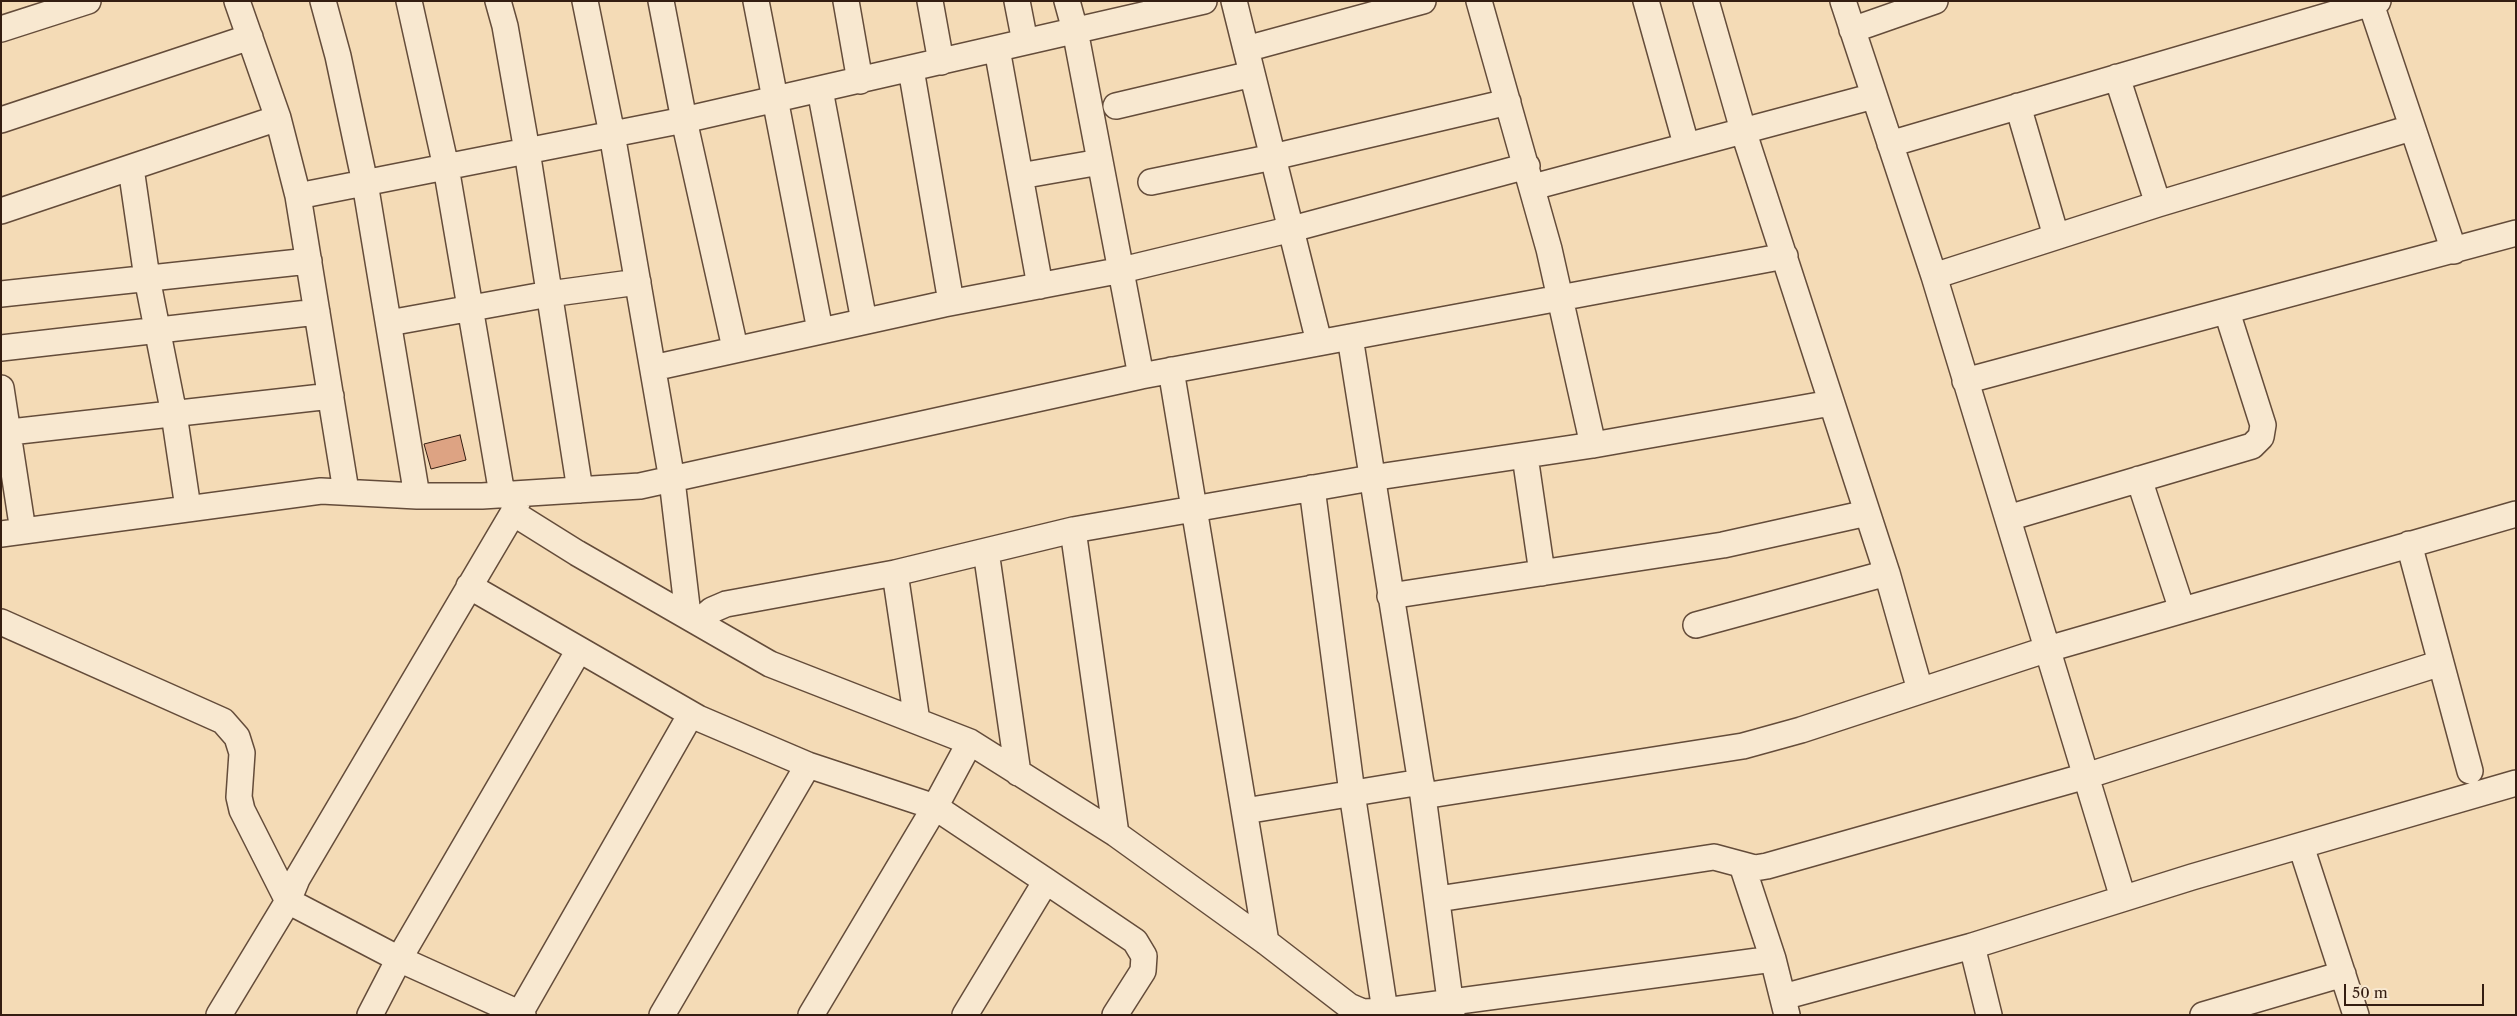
<!DOCTYPE html>
<html>
<head>
<meta charset="utf-8">
<style>
  body { margin:0 }
  #map { position:relative; width:2517px; height:1016px; overflow:hidden; background:#f4dbb6; font-family:"Libre Caslon Text",serif }
  canvas { display:block }
  .frame { position:absolute; inset:0; border:2px solid #341d11; pointer-events:none }
  .scale { position:absolute; left:2344px; top:984px; width:140px; height:22px; box-sizing:border-box; border:2px solid #341d11; border-top:0; padding-left:6px; font-size:15px; line-height:18px; white-space:nowrap; color:#341d11; -webkit-text-stroke:4px #f8e8d0; paint-order:stroke }
</style>
</head>
<body>
<div id="map">
<canvas width="2517" height="1016"></canvas>
<div class="frame"></div>
<div class="scale">50 m</div>
</div>
<script>
const ctx = document.querySelector('canvas').getContext('2d');
ctx.lineJoin = 'round';
function paint(path, color) {
  ctx.fillStyle = color;
  ctx.fill(path, 'evenodd');
}
function toPath(rows) {
  const path = new Path2D();
  for (const r of rows) {
    path.moveTo(r[0], r[1]);
    for (let i = 2; i < r.length; i += 2) path.lineTo(r[i], r[i + 1]);
  }
  return path;
}
function strokePath(path, color, width, dash) {
  ctx.strokeStyle = color;
  ctx.lineWidth = width;
  ctx.lineCap = dash ? 'butt' : 'round';
  ctx.setLineDash(dash || []);
  ctx.stroke(path);
}
const building = toPath([
  [460,435,466,460,431,469,424,444,460,435]
]);
const minor = toPath([
  [237,1,278,118,298,196,346,491],
  [323,1,338,56,365,183,417,496],
  [409,1,446,167,502,494],
  [498,1,505,26,527,151,580,490],
  [585,1,612,134,672,480,688,615],
  [661,1,684,120,735,348],
  [756,1,820,330],
  [846,1,860,81],
  [930,1,941,62],
  [1017,1,1025,42],
  [1067,1,1075,30,1141,376],
  [1234,1,1319,342],
  [1479,1,1549,249,1593,445],
  [1646,1,1686,144],
  [1706,1,1743,130,1887,573,1920,690],
  [1843,1,1934,276,2123,898],
  [2370,1,2454,251],
  [1,29,88,1],
  [1852,30,1935,1],
  [997,49,1040,286],
  [1246,49,1423,1],
  [911,69,951,302],
  [2117,77,2158,204],
  [820,90,864,321],
  [1116,106,1252,74],
  [2018,106,2056,236],
  [1,120,250,37],
  [1890,144,2378,1],
  [131,168,147,278,174,414,188,508],
  [1020,176,1100,162],
  [1151,182,1273,157,1508,102],
  [1533,187,1874,96],
  [298,196,684,120,1204,1],
  [1,211,278,118],
  [1934,276,2158,204,2411,128],
  [1,294,309,261],
  [389,323,549,294,638,282],
  [1350,337,1423,796,1452,1015],
  [1,348,317,312],
  [653,368,944,304,1122,270,1292,229,1527,166],
  [1171,370,1266,942],
  [1965,381,2516,233],
  [1,388,23,531],
  [1,433,331,396],
  [1525,456,1542,573],
  [2139,479,2182,610],
  [1312,488,1352,793,1385,1011],
  [513,513,577,553,770,664,970,742,1116,834,1266,942,1349,1006,1363,1012,1385,1011,1773,959],
  [2008,518,2252,446,2261,437,2263,425,2227,312],
  [1073,530,1116,834],
  [1,534,321,491,417,496,482,496,640,486,1141,376,1785,256],
  [2409,544,2470,771],
  [986,551,1018,773],
  [895,573,917,721],
  [469,586,698,718,808,765,935,807,1046,881,1135,941,1144,956,1143,971,1115,1015],
  [1390,596,1723,545,1867,513],
  [1,622,223,721,237,737,242,753,239,797,242,810,288,901,399,959,523,1015],
  [698,622,712,610,726,604,895,573,1073,530,1371,478,1593,445,1831,403],
  [1696,625,1887,573],
  [1423,796,1743,746,1801,730,2048,649,2516,514],
  [1245,811,1421,782],
  [2301,846,2356,1015],
  [1742,865,1773,959,1787,1015],
  [1438,899,1714,857,1755,868,1767,866,2086,776,2441,663],
  [1972,946,1989,1015],
  [1783,997,1972,946,2192,877,2516,783],
  [219,1015,288,901,297,879,513,513,519,498],
  [370,1015,399,959,579,650],
  [519,1015,691,714],
  [662,1015,808,765],
  [811,1015,935,807,970,742],
  [965,1015,1046,881],
  [2203,1015,2343,974]
]);
paint(building, '#dda383');
strokePath(building, '#341d11', 1);
strokePath(minor, '#644c3a', 28);
strokePath(minor, '#f8e8d0', 25);
</script>
</body>
</html>
